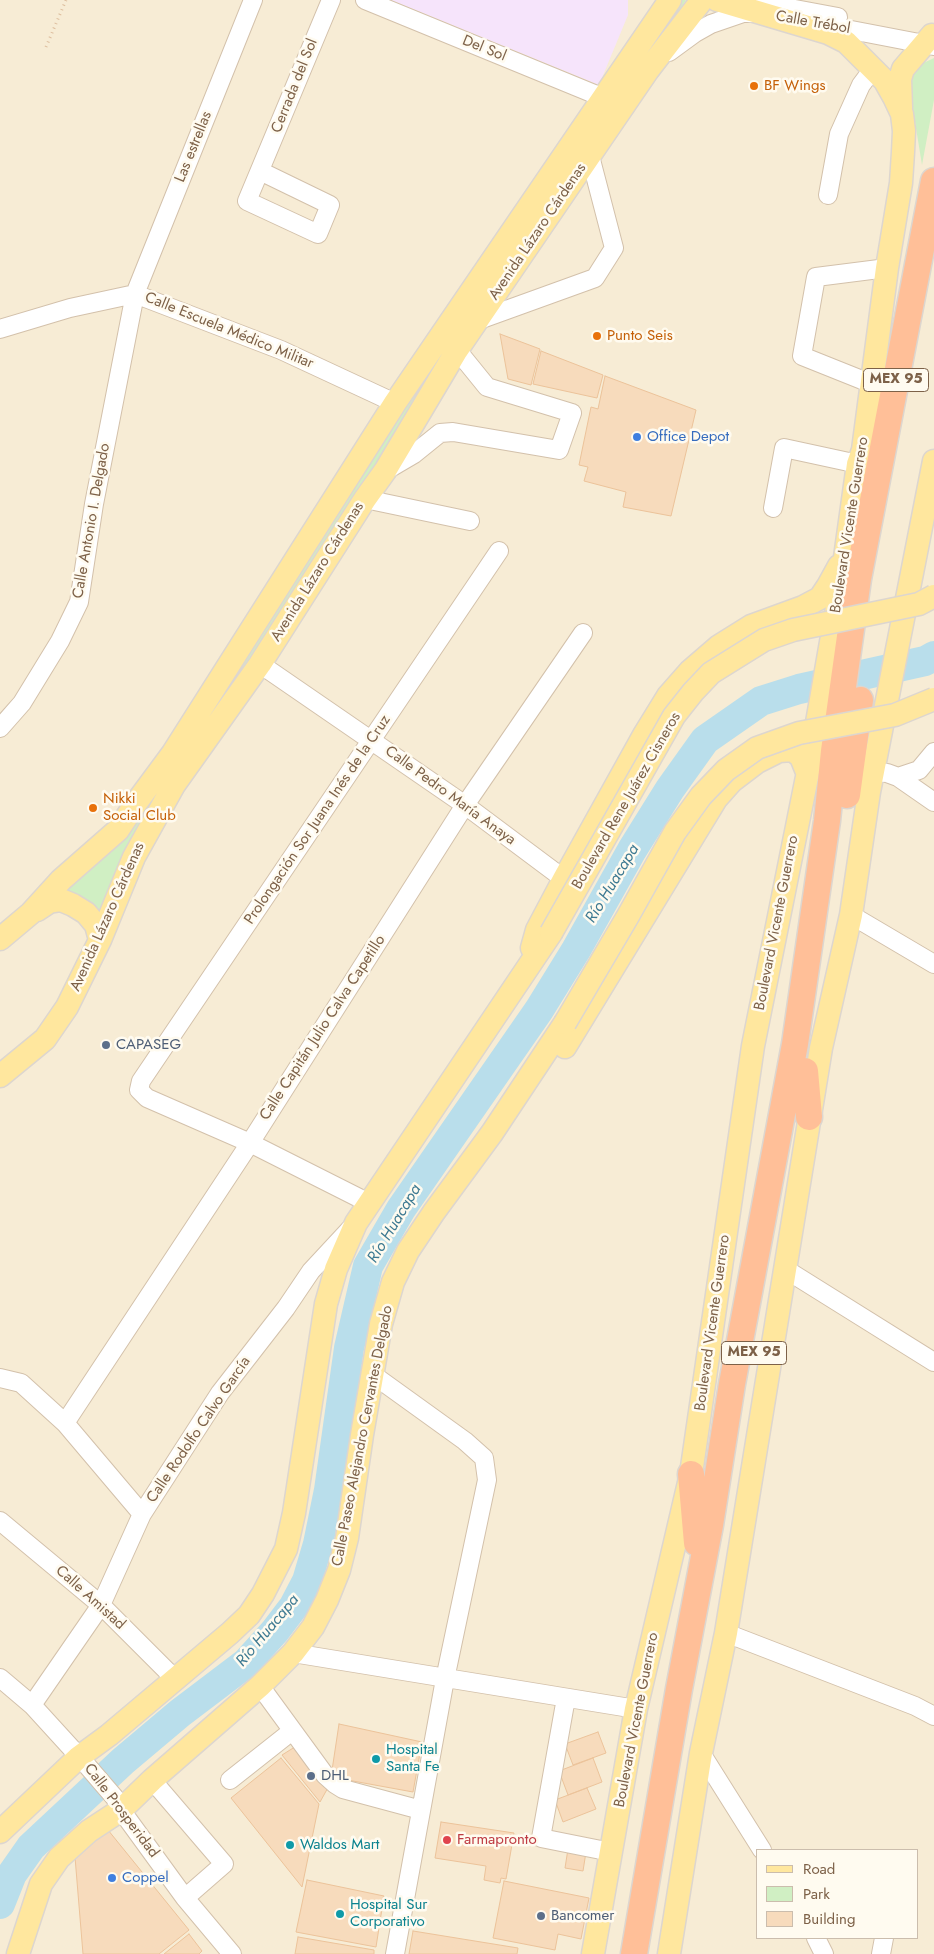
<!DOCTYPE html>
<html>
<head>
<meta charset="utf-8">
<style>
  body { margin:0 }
  #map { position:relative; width:934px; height:1954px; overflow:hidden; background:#fff8e8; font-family:Jost,sans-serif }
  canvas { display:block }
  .legend { position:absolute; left:756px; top:1849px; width:162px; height:90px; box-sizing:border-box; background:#fffbf0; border:1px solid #cbbdad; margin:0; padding:6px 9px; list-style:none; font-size:15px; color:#7d6148 }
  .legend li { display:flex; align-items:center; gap:10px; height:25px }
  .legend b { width:25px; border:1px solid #cbbdad }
</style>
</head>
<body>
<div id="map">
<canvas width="934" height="1954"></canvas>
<ul class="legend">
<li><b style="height:6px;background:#ffe79e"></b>Road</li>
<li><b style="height:14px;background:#d0efc3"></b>Park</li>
<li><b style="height:14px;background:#f7dbbc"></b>Building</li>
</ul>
</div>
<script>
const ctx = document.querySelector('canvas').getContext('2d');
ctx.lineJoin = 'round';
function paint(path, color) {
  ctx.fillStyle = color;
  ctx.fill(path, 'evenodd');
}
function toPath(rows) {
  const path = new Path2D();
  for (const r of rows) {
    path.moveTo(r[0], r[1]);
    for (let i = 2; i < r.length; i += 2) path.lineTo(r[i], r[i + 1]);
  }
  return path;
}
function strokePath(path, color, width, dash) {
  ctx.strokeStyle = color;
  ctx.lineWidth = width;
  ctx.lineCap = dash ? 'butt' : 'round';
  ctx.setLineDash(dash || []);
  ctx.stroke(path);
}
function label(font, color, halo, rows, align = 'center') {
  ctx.font = font + ' Jost,sans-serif';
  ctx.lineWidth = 5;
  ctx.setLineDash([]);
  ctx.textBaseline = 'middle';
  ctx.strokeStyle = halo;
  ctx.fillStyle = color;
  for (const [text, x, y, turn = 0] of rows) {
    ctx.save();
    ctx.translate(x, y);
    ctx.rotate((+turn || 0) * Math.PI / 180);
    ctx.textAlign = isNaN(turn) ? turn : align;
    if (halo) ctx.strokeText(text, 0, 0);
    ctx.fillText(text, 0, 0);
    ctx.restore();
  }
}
const residential = toPath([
  [0,0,934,0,934,1954,0,1954],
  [758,1850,918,1850,918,1938,758,1938]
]);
const education = toPath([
  [391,0,628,0,628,15,599,85]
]);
const green = toPath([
  [679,0,686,0,99,918,62,894,406,401],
  [934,58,934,100,922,165,915,122,908,90,913,68]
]);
const river = toPath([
  [0,1904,12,1874,31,1847,123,1761,180,1713,246,1663,275,1631,294,1606,307,1581,318,1544,329,1490,349,1348,368,1266,401,1209,539,1010,576,950,632,850,670,789,705,740,761,701,799,689,925,661,934,656]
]);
const building = toPath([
  [500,334,540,349,531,385,508,379,500,334],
  [541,351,603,375,597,398,533,384,541,351],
  [605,376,696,410,671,516,623,507,626,492,584,481,588,467,579,465,591,407,598,409,605,376],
  [339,1724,422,1742,413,1792,331,1777,339,1724],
  [598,1732,606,1753,573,1765,565,1744,598,1732],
  [298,1745,330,1784,320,1802,282,1755,298,1745],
  [281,1758,319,1804,302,1887,231,1798,281,1758],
  [593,1758,602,1782,568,1795,559,1771,593,1758],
  [587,1788,596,1809,563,1822,555,1800,587,1788],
  [441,1822,514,1833,506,1879,501,1878,500,1883,484,1880,486,1866,435,1858,441,1822],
  [108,1830,189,1930,159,1954,83,1954,75,1857,108,1830],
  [568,1849,586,1852,583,1871,565,1868,568,1849],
  [307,1880,384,1896,376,1947,296,1932,307,1880],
  [504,1881,589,1898,581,1939,558,1934,555,1950,493,1938,504,1881],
  [413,1931,518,1948,517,1954,409,1954,413,1931],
  [189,1934,202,1951,199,1954,164,1954,189,1934],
  [298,1937,374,1950,374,1954,295,1954,298,1937]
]);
const path = toPath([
  [46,47,66,0]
]);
const minor = toPath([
  [365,0,604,98],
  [762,3,838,17],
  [820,24,934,46],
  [669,52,695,33,711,24,743,13,755,13],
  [260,171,330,205,318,234,247,201,331,0],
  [828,195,839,134,861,85,873,69],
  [476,321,595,278,614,248,590,156],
  [0,329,70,308,135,294,281,350,395,403],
  [872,384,802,356,816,277,887,268],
  [385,471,414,454,440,433,453,432,559,450,572,413,487,387,457,350],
  [365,499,470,521],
  [773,508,784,448,858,464],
  [260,664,465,805,564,879],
  [0,728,22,703,60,641,79,602,94,504,135,294,253,0],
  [872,772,887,773,898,777,934,802],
  [898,777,919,770,934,752],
  [851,915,934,964],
  [369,1203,250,1143,147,1098,139,1090,141,1081,499,551],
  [785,1269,934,1362],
  [372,1374,465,1441,484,1458,487,1480,445,1679,395,1954],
  [0,1378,21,1383,65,1423,142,1514],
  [65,1423,250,1143,465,805,583,633],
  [0,1521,101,1605,176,1680],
  [726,1633,915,1706,934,1716],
  [293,1653,636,1709],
  [0,1678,32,1705,84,1762,115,1798,121,1810,185,1898,232,1954],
  [260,1686,325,1775,335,1784,343,1789,421,1810],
  [566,1698,541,1838,611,1852],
  [32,1705,101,1605,142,1514,220,1393,286,1308,311,1271,350,1229],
  [701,1753,762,1850],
  [152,1780,224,1864,185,1898],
  [230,1780,292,1731],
  [816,1938,824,1954],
  [881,1954,884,1938]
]);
const major = toPath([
  [901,108,900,79,903,69,932,35],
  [37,910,49,902,61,900,73,905,86,913,96,925,100,940],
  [0,939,31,913,61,880,118,830,136,803,173,753,395,403,670,0],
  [532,948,537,930,564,879,644,735,668,696,690,671,719,646,751,626,803,607,820,598,828,586,839,566],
  [565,1047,716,799,732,781,757,762,779,751,793,750,801,757,807,772],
  [0,1076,45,1039,67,1007,100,940,134,857,174,785,260,664,365,499,385,471,457,350,648,70,702,0],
  [0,1832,79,1757,109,1735,230,1633,249,1615,263,1594,286,1549,294,1513,326,1304,336,1269,356,1223,551,933],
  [18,1954,41,1884,59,1858,89,1831,121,1810,152,1780,260,1686,293,1653,313,1627,327,1600,339,1570,347,1538,362,1435,381,1324,393,1282,408,1251,434,1212,492,1133,565,1023],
  [593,1954,636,1709,691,1474,753,1046,811,757,842,579,858,464,863,450,887,268,901,183,903,152,904,131,902,114,894,97,885,81,846,42,828,33,717,0],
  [669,1954,701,1753,726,1633,821,1048,851,915,869,792,934,461]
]);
const highway = toPath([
  [847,795,860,700],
  [805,1071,809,1117],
  [691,1474,697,1543],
  [634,1954,679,1689,710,1525,732,1384,795,1044,827,821,834,751,858,579,934,181]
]);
const majorBridge = toPath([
  [551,933,674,716,693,692,711,673,764,640,793,630,919,604,934,596],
  [565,1023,628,916,675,832,701,796,726,770,757,748,799,733,895,715,934,699]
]);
const markers = [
  [754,86,5,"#e8710a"],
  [597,336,5,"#e8710a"],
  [637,437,5,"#3f7fe0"],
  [93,808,5,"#e8710a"],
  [106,1045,5,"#5c6f8a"],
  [376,1759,5,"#0f9aa8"],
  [311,1776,5,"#5c6f8a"],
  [447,1840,5,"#e0444e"],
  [290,1845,5,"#0f9aa8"],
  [112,1878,5,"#3f7fe0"],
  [340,1914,5,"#0f9aa8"],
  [541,1916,5,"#5c6f8a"]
];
const shields = [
  [896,380,65],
  [754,1353,65]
];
const shieldNames = [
  ["MEX 95",896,380],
  ["MEX 95",754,1353]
];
const streetNames = [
  ["Calle Trébol",813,23,10],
  ["Del Sol",484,49,22],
  ["Cerrada del Sol",295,86,-68],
  ["Las estrellas",194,147,-68],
  ["Avenida Lázaro Cárdenas",538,232,-56],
  ["Calle Escuela Médico Militar",229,331,22],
  ["Calle Antonio I. Delgado",92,521,-80],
  ["Boulevard Vicente Guerrero",850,525,-81],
  ["Avenida Lázaro Cárdenas",318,572,-58],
  ["Calle Pedro María Anaya",450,796,36],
  ["Boulevard Rene Juárez Cisneros",627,801,-60],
  ["Prolongación Sor Juana Inés de la Cruz",318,820,-56],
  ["Avenida Lázaro Cárdenas",108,917,-66],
  ["Boulevard Vicente Guerrero",777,923,-79],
  ["Calle Capitán Julio Calva Capetillo",323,1028,-57],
  ["Boulevard Vicente Guerrero",713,1323,-82],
  ["Calle Rodolfo Calvo García",199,1430,-56],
  ["Calle Paseo Alejandro Cervantes Delgado",363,1436,-79],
  ["Calle Amistad",90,1598,42],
  ["Boulevard Vicente Guerrero",637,1720,-79],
  ["Calle Prosperidad",121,1811,53]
];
const foodNames = [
  ["BF Wings",764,86],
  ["Punto Seis",607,336],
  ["Nikki",103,799],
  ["Social Club",103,816]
];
const shopNames = [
  ["Office Depot",647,437],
  ["Coppel",122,1878]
];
const serviceNames = [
  ["CAPASEG",116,1045],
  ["DHL",321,1776],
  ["Bancomer",551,1916]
];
const cultureNames = [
  ["Hospital",386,1750],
  ["Santa Fe",386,1767],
  ["Waldos Mart",300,1845],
  ["Hospital Sur",350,1905],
  ["Corporativo",350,1922]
];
const healthNames = [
  ["Farmapronto",457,1840]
];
const waterNames = [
  ["Río Huacapa",613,884,-59],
  ["Río Huacapa",395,1224,-59],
  ["Río Huacapa",268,1631,-50]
];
paint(residential, '#f7ecd5');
paint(education, '#f6e4fb');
paint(green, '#d0efc3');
strokePath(river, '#b9deeb', 30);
paint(building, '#f7dbbc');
strokePath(building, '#ecc39a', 1);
strokePath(minor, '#d3c1ab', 20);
strokePath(major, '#ddd6cf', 25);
strokePath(highway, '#ddd6cf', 29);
strokePath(path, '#ddbe9e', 3, [1, 4]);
strokePath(minor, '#fff', 18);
strokePath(major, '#ffe79e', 22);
strokePath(highway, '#ffbf98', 26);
strokePath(majorBridge, '#ddd6cf', 25, []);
strokePath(majorBridge, '#ffe79e', 22);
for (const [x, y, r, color] of markers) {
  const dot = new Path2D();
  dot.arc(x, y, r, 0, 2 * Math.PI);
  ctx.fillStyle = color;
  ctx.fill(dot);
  strokePath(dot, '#fffbf0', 2);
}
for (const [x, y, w] of shields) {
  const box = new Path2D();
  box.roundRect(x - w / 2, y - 11.5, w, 23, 4);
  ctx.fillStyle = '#fffbf0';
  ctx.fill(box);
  strokePath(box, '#7d6148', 1);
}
label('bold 14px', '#7d6148', null, shieldNames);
label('15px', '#7d6148', '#fffbf0', streetNames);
label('15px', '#c56008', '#fffbf0', foodNames, 'left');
label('15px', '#366cbe', '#fffbf0', shopNames, 'left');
label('15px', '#4e5e75', '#fffbf0', serviceNames, 'left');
label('15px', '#0d838f', '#fffbf0', cultureNames, 'left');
label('15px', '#be3a42', '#fffbf0', healthNames, 'left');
label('italic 16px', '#3e7a92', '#fffbf0', waterNames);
</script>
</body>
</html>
